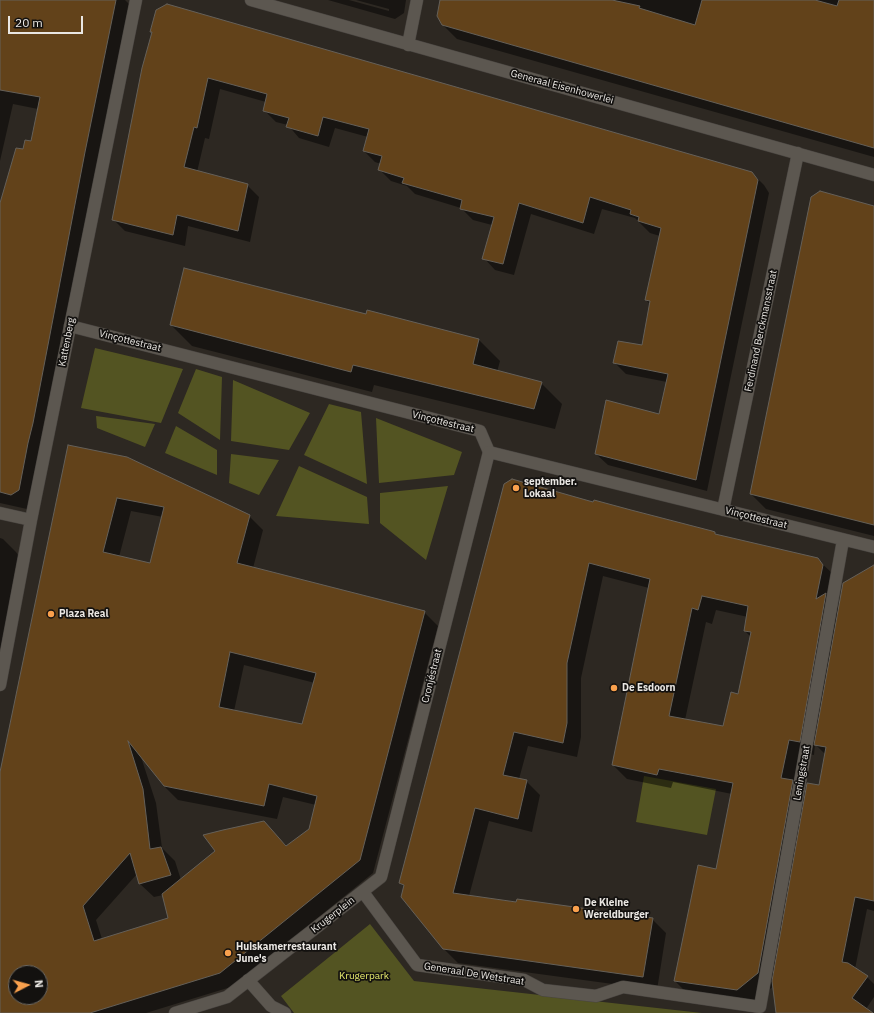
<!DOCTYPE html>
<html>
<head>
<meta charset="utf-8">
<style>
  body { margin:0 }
  #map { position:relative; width:874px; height:1013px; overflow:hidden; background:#2d2822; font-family:"IBM Plex Sans",sans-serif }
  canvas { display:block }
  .north { position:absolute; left:8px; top:965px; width:40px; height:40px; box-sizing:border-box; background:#13110f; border:1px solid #696764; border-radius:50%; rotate:84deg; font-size:11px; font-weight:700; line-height:16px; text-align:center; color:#eae7e3 }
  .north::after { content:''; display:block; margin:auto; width:14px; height:18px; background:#f9a04d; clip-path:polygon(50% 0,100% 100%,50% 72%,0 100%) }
  .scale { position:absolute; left:8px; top:16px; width:75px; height:18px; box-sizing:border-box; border:2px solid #eae7e3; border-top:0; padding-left:5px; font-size:12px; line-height:14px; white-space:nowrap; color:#eae7e3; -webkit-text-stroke:3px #13110f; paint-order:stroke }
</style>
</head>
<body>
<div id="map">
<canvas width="874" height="1013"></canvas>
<div class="north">N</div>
<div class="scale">20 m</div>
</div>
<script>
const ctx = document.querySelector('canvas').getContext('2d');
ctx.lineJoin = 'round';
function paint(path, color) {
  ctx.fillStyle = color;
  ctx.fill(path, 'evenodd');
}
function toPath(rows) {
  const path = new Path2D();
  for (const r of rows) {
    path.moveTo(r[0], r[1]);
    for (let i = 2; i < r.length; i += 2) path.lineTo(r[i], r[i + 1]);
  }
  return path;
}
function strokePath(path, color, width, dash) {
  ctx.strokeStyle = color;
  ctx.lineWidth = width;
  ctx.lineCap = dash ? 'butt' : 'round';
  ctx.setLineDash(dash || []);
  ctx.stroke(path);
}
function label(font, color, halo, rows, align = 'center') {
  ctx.font = font + ' "IBM Plex Sans",sans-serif';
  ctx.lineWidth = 3.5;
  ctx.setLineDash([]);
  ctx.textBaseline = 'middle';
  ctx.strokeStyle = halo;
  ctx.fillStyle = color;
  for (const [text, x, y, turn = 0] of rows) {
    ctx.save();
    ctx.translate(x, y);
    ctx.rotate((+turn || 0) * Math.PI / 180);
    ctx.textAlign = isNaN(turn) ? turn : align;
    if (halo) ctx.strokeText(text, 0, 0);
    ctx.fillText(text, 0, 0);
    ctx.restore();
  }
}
const green = toPath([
  [95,348,183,369,161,423,81,408],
  [196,369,222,377,220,440,178,413],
  [233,380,310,413,289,450,231,441],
  [329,404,361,412,367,484,304,455],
  [96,416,155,424,145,447,97,428],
  [376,418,462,452,454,475,379,483],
  [176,426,217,450,217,475,165,453],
  [231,454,279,460,259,495,229,483],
  [299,466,367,497,369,524,276,516],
  [448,486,426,560,380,523,380,493],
  [644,776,716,789,707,835,636,822],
  [370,924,414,981,702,1013,294,1013,281,996]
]);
const shadow = toPath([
  [0,0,125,0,133,8,34,505,27,509,0,503,0,208,24,151,31,142,38,109,13,104,0,161],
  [328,0,349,0,389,11,389,9,356,0,406,0,404,13,395,19],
  [441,0,874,0,874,157,457,39,443,25],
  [151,31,752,173,764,185,769,193,707,491,608,465,596,454,659,415,667,382,626,374,614,362,642,347,651,305,646,300,660,236,650,233,635,218,602,209,594,234,531,214,514,275,495,270,484,258,492,225,473,220,461,208,415,194,407,186,391,181,380,170,381,164,375,162,364,151,368,137,335,128,329,147,299,138,288,125,276,122,264,110,266,102,220,89,209,139,205,138,197,172,247,185,259,197,250,242,188,226,185,246,125,231,113,219,153,33],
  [874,207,874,536,766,509,751,494],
  [366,315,479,340,500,361,497,372,541,383,562,404,555,429,374,385,372,392,192,346,171,325],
  [69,447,249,516,263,530,253,568,424,612,438,626,373,873,234,986,146,1013,0,1013,0,782],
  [131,511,163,517,150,565,119,557],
  [244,665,315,683,303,726,234,711],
  [141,757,164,786,178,800,277,819,283,797,316,805,309,830,287,846,277,836,181,880,175,861,162,848,156,803],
  [137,874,140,884,154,897,163,895,170,919,102,939,96,920],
  [16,973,40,973,40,997,16,997],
  [594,503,715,533,718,536,817,559,832,573,832,601,840,608,874,573,874,911,867,909,855,969,867,977,874,984,874,997,866,1009,871,1013,776,1013,774,986,751,1003,689,995,675,981,717,870,732,794,673,782,671,788,627,779,613,765,649,588,603,576,581,678,581,737,577,757,528,746,519,779,526,781,540,795,532,832,489,821,469,896,652,919,666,933,657,990,458,963,443,948,405,887,400,883],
  [716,610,748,617,745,631,751,637,739,695,724,728,685,720,706,622,712,624],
  [815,744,825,754,819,786,806,795,797,786,803,753,814,755],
  [0,538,3,539,16,552,20,558,0,657]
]);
const building = toPath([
  [0,0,116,0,85,152,33,423,28,443,19,490,11,495,0,492,0,203,16,148,23,149,25,140,31,141,40,97,0,90,0,0],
  [440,0,612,0,640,6,639,8,695,25,702,0,815,0,837,6,839,0,874,0,874,148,442,25,437,16,440,0],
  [167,4,752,172,758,180,696,480,595,454,606,400,659,414,668,374,613,363,618,341,642,345,650,301,645,300,661,228,638,221,639,217,630,214,631,210,590,197,583,223,519,203,503,264,482,259,494,217,460,209,462,200,402,183,404,178,378,170,382,156,363,151,369,129,323,117,318,136,286,127,289,118,263,111,267,94,208,78,197,128,194,127,184,167,248,184,238,231,177,215,173,235,112,220,142,68,152,32,150,32,156,10,167,4],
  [820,191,874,206,874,525,750,494,811,197,820,191],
  [184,268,366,314,367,310,479,339,473,364,542,382,534,409,353,365,351,372,170,325,184,268],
  [68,445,127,457,250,515,237,563,425,611,360,860,220,973,90,1013,0,1013,0,772,68,445],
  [117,498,164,507,150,563,103,552,117,498],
  [230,652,316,673,302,724,219,707,230,652],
  [128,741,164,786,264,806,269,784,317,796,309,829,286,846,264,821,223,830,203,835,215,851,162,894,168,918,94,941,83,906,130,853,139,884,171,875,161,847,150,849,143,789,128,741],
  [16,973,40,973,40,997,16,997,16,973],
  [512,479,593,502,594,500,631,510,712,531,715,532,715,534,818,558,823,565,816,599,826,593,800,742,789,740,781,778,793,780,758,973,737,990,674,981,698,865,716,869,733,783,659,769,657,775,612,765,650,579,589,563,567,663,567,723,563,743,514,732,503,775,527,780,518,819,475,808,453,893,516,902,517,899,653,918,643,977,443,949,401,897,404,885,399,883,504,484,512,479],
  [702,596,748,606,744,631,751,632,738,694,731,692,723,726,669,716,692,608,698,610,702,596],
  [874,565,874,901,855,897,842,962,848,963,868,976,852,998,873,1013,776,1013,772,981,807,783,819,785,826,747,814,745,843,583,874,565]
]);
const pedestrian = toPath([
  [70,326,480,431,489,452]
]);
const minor = toPath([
  [251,0,874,175],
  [408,45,417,0],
  [723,510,798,153],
  [0,513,31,520],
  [0,685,31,520,136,0],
  [363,892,417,965,524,980,543,990,596,996,623,987,760,1007,843,540],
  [248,980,271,1006,285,1013],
  [175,1013,227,997,381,877,489,452,874,547]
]);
const markers = [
  [516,488,4,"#f9a04d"],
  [51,614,4,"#f9a04d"],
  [614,688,4,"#f9a04d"],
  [576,909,4,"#f9a04d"],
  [228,953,4,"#f9a04d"]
];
const streetNames = [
  ["Generaal Eisenhowerlei",562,87,15],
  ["Ferdinand Berckmansstraat",761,331,-78],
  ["Vinçottestraat",130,341,14],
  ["Kattenberg",67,342,-79],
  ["Vinçottestraat",443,422,14],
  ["Vinçottestraat",756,518,14],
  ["Cronjéstraat",432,676,-76],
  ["Leningstraat",802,773,-80],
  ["Krugerplein",333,915,-38],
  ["Generaal De Wetstraat",474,974,9]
];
const poiNames = [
  ["september.",524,482],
  ["Lokaal",524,494],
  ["Plaza Real",59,614],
  ["De Esdoorn",622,688],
  ["De Kleine",584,903],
  ["Wereldburger",584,915],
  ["Huiskamerrestaurant",236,947],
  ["June's",236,959]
];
const parkNames = [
  ["Krugerpark",364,976]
];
paint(green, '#535422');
paint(shadow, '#0007');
paint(building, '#62421a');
strokePath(building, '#656059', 1);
strokePath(pedestrian, '#484440', 13);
strokePath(minor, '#484440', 13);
strokePath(pedestrian, '#5c5750', 12);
strokePath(minor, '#5c5750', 12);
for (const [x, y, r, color] of markers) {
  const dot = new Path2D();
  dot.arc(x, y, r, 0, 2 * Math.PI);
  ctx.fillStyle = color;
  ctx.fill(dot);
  strokePath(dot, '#13110f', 1.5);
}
label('10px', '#eae7e3', '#13110f', streetNames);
label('bold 10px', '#eae7e3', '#13110f', poiNames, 'left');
label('10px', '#e7ea6d', '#13110f', parkNames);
</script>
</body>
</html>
